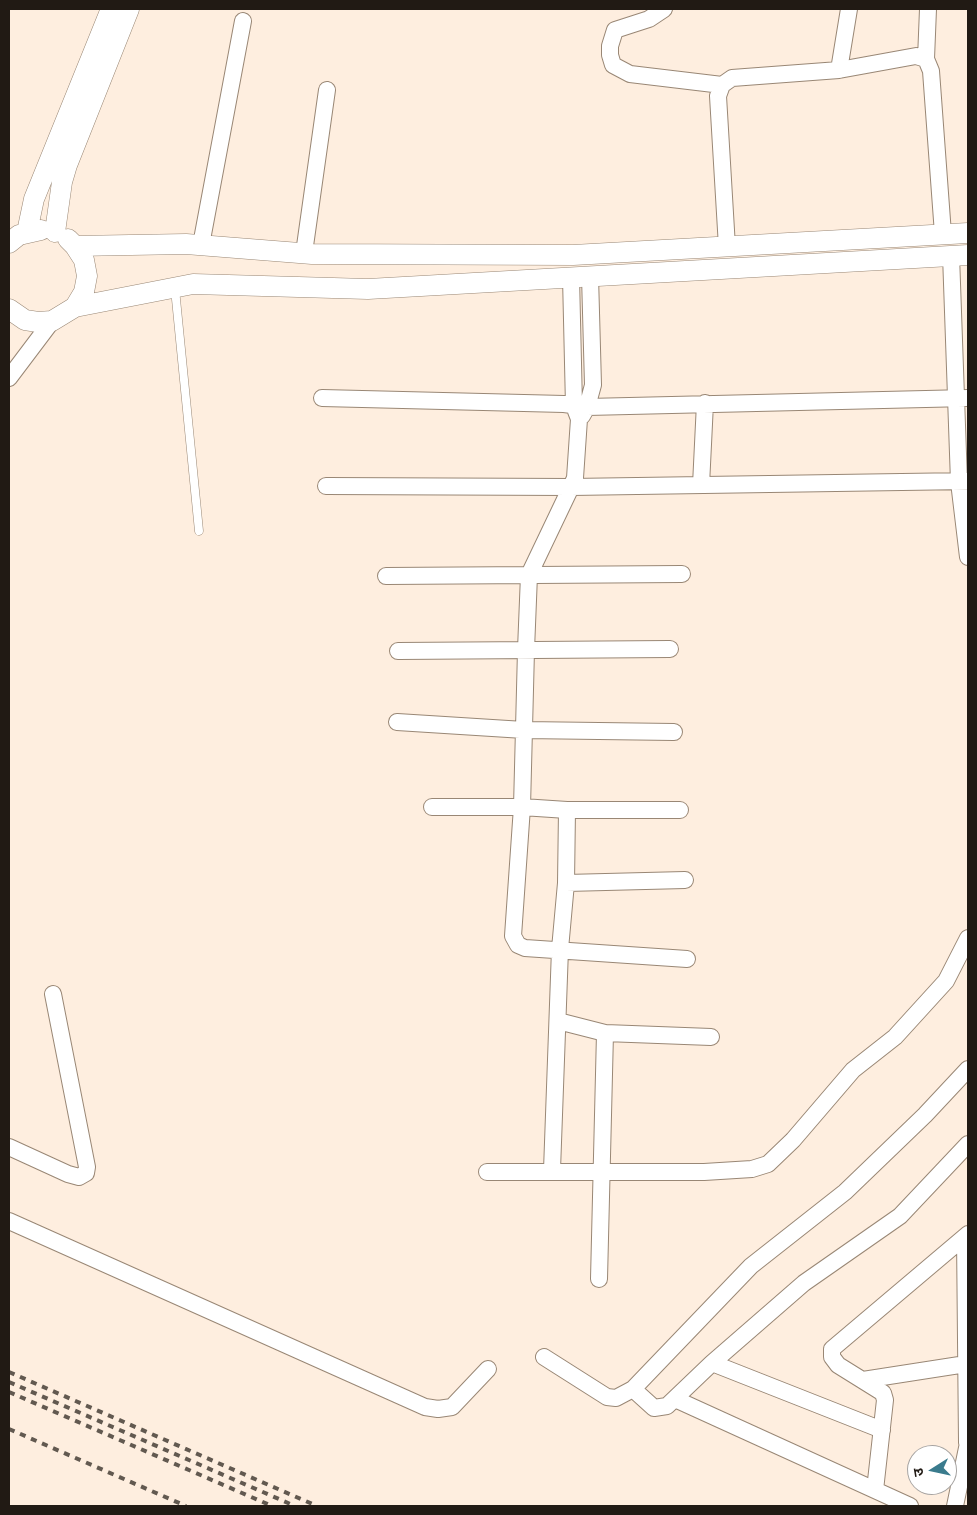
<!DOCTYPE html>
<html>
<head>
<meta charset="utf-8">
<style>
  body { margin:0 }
  #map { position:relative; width:977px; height:1515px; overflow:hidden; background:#feeedf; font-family:"Asap Condensed","Noto Sans Devanagari",sans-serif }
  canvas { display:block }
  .frame { position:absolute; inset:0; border:10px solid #211a14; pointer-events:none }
  .north { position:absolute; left:907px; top:1445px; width:50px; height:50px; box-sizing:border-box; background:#fff; border:1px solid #a6a3a1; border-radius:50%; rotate:260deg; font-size:14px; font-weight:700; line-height:20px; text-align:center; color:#211a14 }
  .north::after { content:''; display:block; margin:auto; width:18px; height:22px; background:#3a7b8d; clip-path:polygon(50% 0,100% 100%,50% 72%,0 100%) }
</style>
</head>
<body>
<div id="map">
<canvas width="977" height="1515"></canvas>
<div class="frame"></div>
<div class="north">उ</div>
</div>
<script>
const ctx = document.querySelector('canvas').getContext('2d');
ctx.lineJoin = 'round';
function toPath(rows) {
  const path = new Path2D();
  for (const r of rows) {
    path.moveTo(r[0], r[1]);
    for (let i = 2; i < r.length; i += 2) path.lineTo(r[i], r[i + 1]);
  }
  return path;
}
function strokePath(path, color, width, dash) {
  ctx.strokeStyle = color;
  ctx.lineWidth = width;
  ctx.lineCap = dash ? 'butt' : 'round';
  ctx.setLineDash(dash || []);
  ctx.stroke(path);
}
const service = toPath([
  [175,289,199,531]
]);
const minor = toPath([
  [664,9,649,19,615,30,610,46,610,55,613,65,630,74,722,85],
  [926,59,928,9],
  [839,70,849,9],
  [201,245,243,21],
  [727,247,718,96,722,85,732,78,839,70,916,56,926,59,931,71,943,234],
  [304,253,327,90],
  [951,255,959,482,968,557],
  [9,378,52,321],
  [322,398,564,404,587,407,968,398],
  [582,416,587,407,593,385,590,276],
  [701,485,705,403],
  [326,486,571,487,575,478,579,419,574,406,571,277],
  [386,576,682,574],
  [398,651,670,649],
  [397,722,524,730,674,732],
  [432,807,522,807,513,936,518,945,525,948,687,959],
  [567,810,680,810],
  [566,883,685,880],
  [558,1021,605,1033,599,1279],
  [605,1033,711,1037],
  [9,1147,68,1174,79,1177,86,1173,87,1167,53,994],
  [552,1170,560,949,566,883,567,810,522,807,526,650,529,575,571,487,968,481],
  [487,1172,704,1172,752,1169,768,1164,793,1140,853,1070,895,1037,946,981,968,938],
  [9,1221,425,1407,438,1409,452,1407,488,1369],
  [965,1237,967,1443],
  [544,1357,607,1397,616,1398,633,1389,751,1266,845,1192,925,1115,968,1069],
  [712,1363,882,1430],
  [863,1380,966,1364],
  [633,1389,654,1408,667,1406,712,1363,804,1283,900,1216,968,1144],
  [675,1399,910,1506],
  [875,1490,885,1400,883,1393,838,1365,832,1357,832,1349,968,1234],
  [955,1506,968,1443]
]);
const tertiary = toPath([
  [27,232,34,199,111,9],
  [55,232,62,182,67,165,129,9],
  [9,243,19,235,41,230],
  [75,246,186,244,312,254,573,255,968,233],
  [75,307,193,284,368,289,968,255],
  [9,309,25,320,38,322,52,321,75,307,84,292,87,276,84,260,75,246,68,239]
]);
const rail = toPath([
  [9,1372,317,1506],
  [9,1382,295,1506],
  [9,1392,272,1506],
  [9,1429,186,1506]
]);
strokePath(service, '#998775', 9);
strokePath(minor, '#998775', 18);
strokePath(tertiary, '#998775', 21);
strokePath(service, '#fff', 8);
strokePath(minor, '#fff', 16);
strokePath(tertiary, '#fff', 20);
strokePath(rail, '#625950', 4, [6, 6]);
</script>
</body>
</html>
